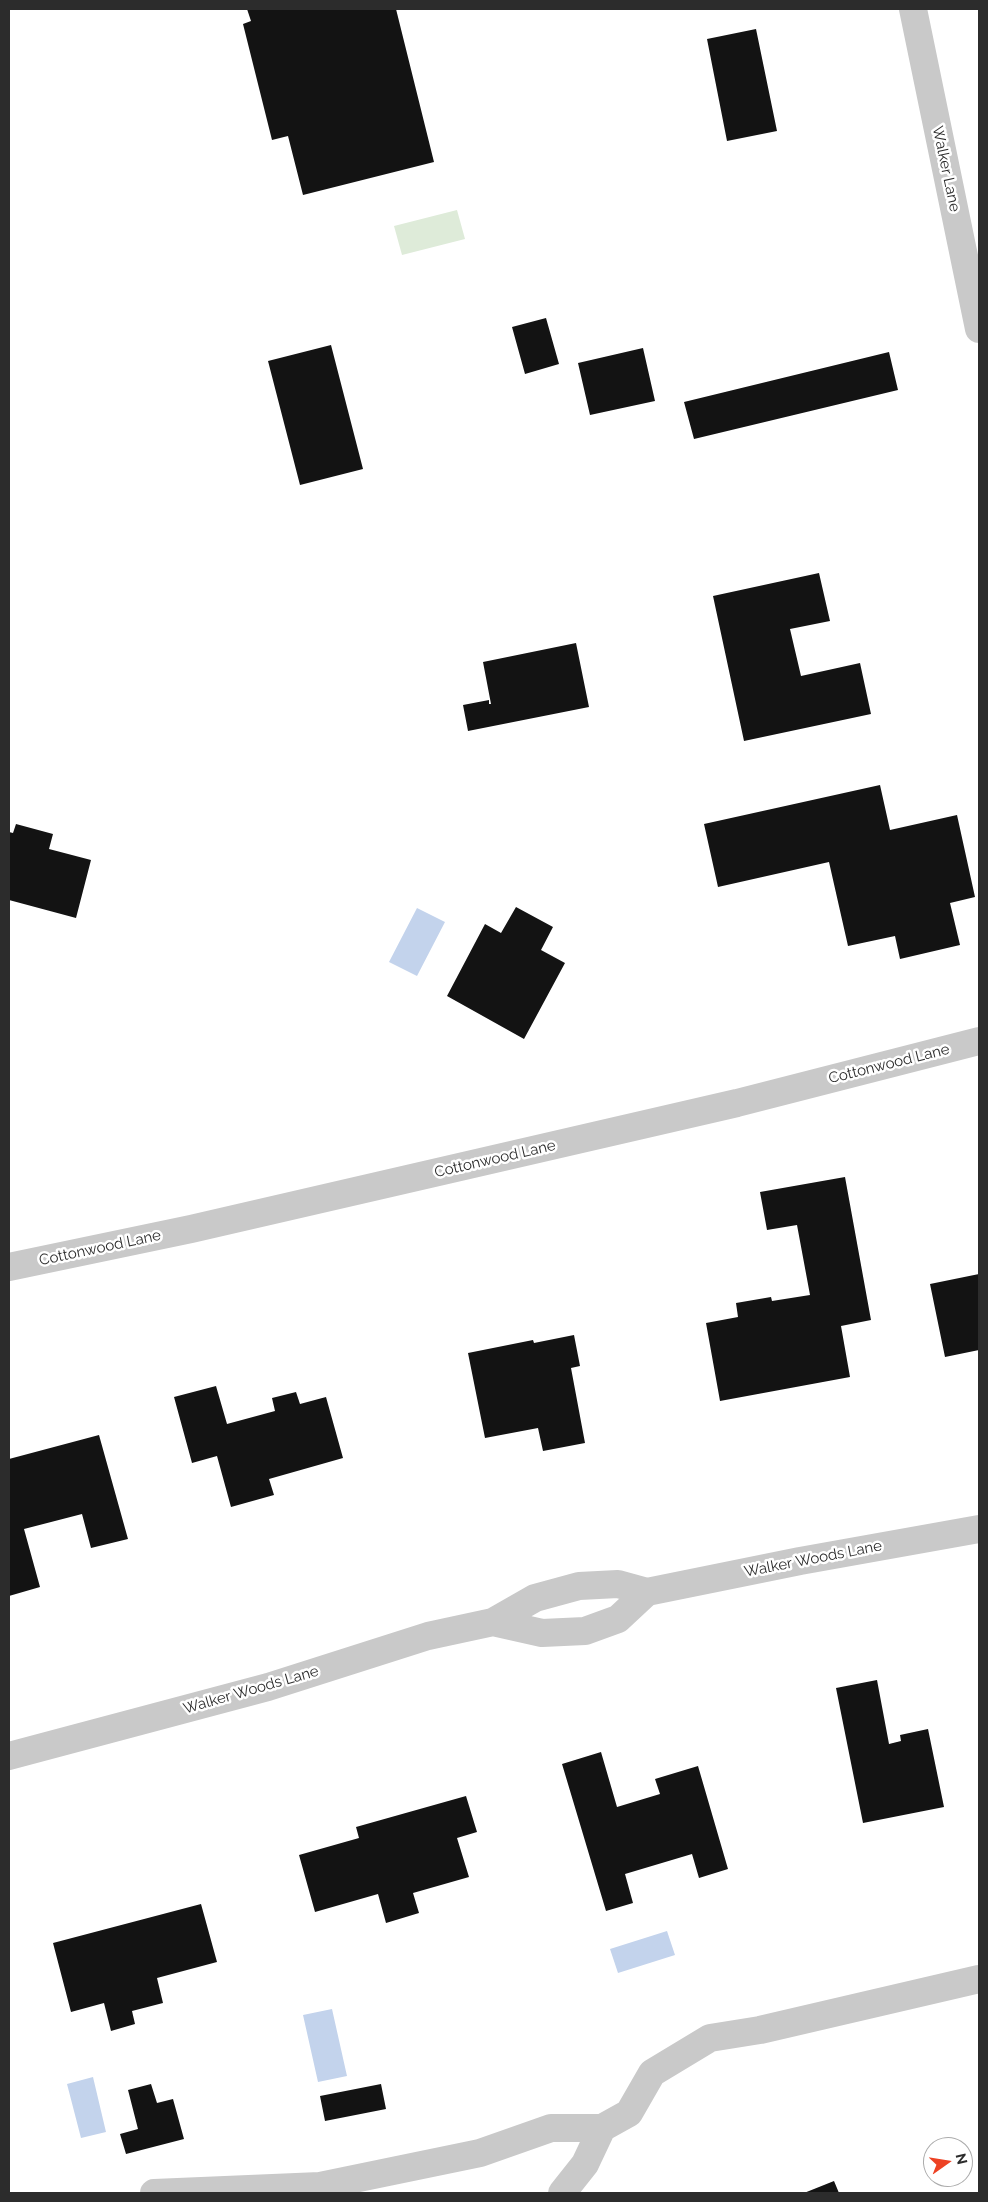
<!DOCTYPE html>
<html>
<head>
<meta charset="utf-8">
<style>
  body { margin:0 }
  #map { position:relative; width:988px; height:2202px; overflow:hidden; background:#fff; font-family:Raleway,sans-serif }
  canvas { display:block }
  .frame { position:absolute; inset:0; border:10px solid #2c2c2c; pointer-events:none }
  .north { position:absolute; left:923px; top:2137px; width:50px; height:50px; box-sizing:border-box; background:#fff; border:1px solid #ababab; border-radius:50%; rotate:77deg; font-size:14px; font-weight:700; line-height:20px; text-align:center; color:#2c2c2c }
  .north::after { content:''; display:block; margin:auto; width:18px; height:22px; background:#ed4224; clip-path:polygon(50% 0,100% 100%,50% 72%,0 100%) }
</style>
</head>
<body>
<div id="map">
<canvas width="988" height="2202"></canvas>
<div class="frame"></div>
<div class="north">N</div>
</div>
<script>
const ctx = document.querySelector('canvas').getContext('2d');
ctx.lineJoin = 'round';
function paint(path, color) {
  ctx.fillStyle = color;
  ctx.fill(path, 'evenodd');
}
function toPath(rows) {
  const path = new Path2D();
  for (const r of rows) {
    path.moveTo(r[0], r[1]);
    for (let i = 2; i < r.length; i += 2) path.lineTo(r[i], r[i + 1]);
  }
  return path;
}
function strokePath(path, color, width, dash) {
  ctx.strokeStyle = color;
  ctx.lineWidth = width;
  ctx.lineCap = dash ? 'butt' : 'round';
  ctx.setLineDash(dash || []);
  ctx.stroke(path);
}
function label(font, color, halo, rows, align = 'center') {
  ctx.font = font + ' Raleway,sans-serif';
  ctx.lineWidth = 5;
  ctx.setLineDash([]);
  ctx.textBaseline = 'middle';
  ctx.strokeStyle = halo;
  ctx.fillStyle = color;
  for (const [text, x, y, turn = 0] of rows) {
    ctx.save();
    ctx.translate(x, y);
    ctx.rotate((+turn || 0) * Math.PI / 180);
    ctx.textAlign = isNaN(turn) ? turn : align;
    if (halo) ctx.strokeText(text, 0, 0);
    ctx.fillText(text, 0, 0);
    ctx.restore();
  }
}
const green = toPath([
  [457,210,465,239,402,255,394,226]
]);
const water = toPath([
  [417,908,445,922,417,976,389,962],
  [667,1931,675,1955,618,1973,610,1949],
  [332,2009,347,2076,318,2082,303,2015],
  [93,2077,106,2132,81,2138,67,2084]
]);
const building = toPath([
  [247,9,396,9,434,162,303,195,288,136,272,140,243,24,251,21],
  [756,29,777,131,727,141,707,39],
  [546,318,559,364,525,374,512,327],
  [331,345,363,469,300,485,268,361],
  [643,348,655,401,590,415,578,363],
  [889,352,898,390,694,439,684,402],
  [819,573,830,621,790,629,801,676,860,663,871,714,744,741,713,596],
  [576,643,589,707,468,731,463,705,489,700,489,704,491,704,483,662],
  [880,785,890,830,957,815,975,897,950,903,960,945,900,959,895,936,848,946,829,862,718,887,704,824],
  [16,824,53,834,49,849,91,860,76,918,9,900,9,832,13,833],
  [516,907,553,927,541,950,565,963,524,1039,447,996,485,924,501,933],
  [845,1177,871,1320,841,1326,850,1377,720,1401,706,1323,738,1317,736,1303,771,1297,772,1301,810,1295,797,1225,767,1230,760,1192],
  [979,1274,979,1350,945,1357,930,1284],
  [574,1335,580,1366,571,1368,585,1443,543,1451,538,1428,485,1438,468,1353,533,1340,534,1343],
  [216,1386,227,1424,275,1411,272,1398,296,1392,300,1404,326,1397,343,1458,269,1479,274,1495,231,1507,217,1456,192,1463,174,1397],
  [99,1435,128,1539,91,1548,82,1514,24,1529,40,1587,9,1596,9,1459],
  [877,1680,889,1744,901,1741,900,1735,928,1729,944,1807,863,1823,836,1688],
  [601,1752,617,1807,660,1794,655,1779,698,1766,728,1869,699,1878,692,1854,625,1874,633,1903,606,1911,562,1764],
  [466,1796,477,1832,457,1838,469,1877,413,1893,419,1913,386,1923,378,1894,315,1912,299,1855,359,1838,356,1827],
  [201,1904,217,1962,157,1978,163,2003,132,2011,135,2024,111,2031,104,2003,71,2012,53,1943],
  [151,2084,157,2103,173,2099,184,2139,126,2154,120,2134,138,2129,128,2090],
  [381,2084,386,2109,325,2121,320,2096],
  [834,2181,839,2193,804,2193]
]);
const minor = toPath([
  [913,9,979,329],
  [9,1267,191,1229,737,1103,979,1041],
  [493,1622,542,1633,585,1631,618,1619,647,1592],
  [9,1756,268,1687,428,1636,493,1622,535,1598,579,1586,618,1584,647,1592,800,1561,979,1529],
  [154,2193,320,2186,480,2153,551,2128,602,2128,629,2113,652,2073,710,2038,760,2030,979,1979],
  [562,2193,585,2164,602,2128]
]);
const streetNames = [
  ["Walker Lane",946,169,78],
  ["Cottonwood Lane",889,1064,-14],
  ["Cottonwood Lane",495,1159,-13],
  ["Cottonwood Lane",100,1248,-12],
  ["Walker Woods Lane",813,1559,-11],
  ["Walker Woods Lane",251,1690,-16]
];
paint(green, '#deebd9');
paint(water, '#c3d3ec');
paint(building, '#131313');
strokePath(minor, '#c9c9c9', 28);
label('15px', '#2c2c2c', '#fff', streetNames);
</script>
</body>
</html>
